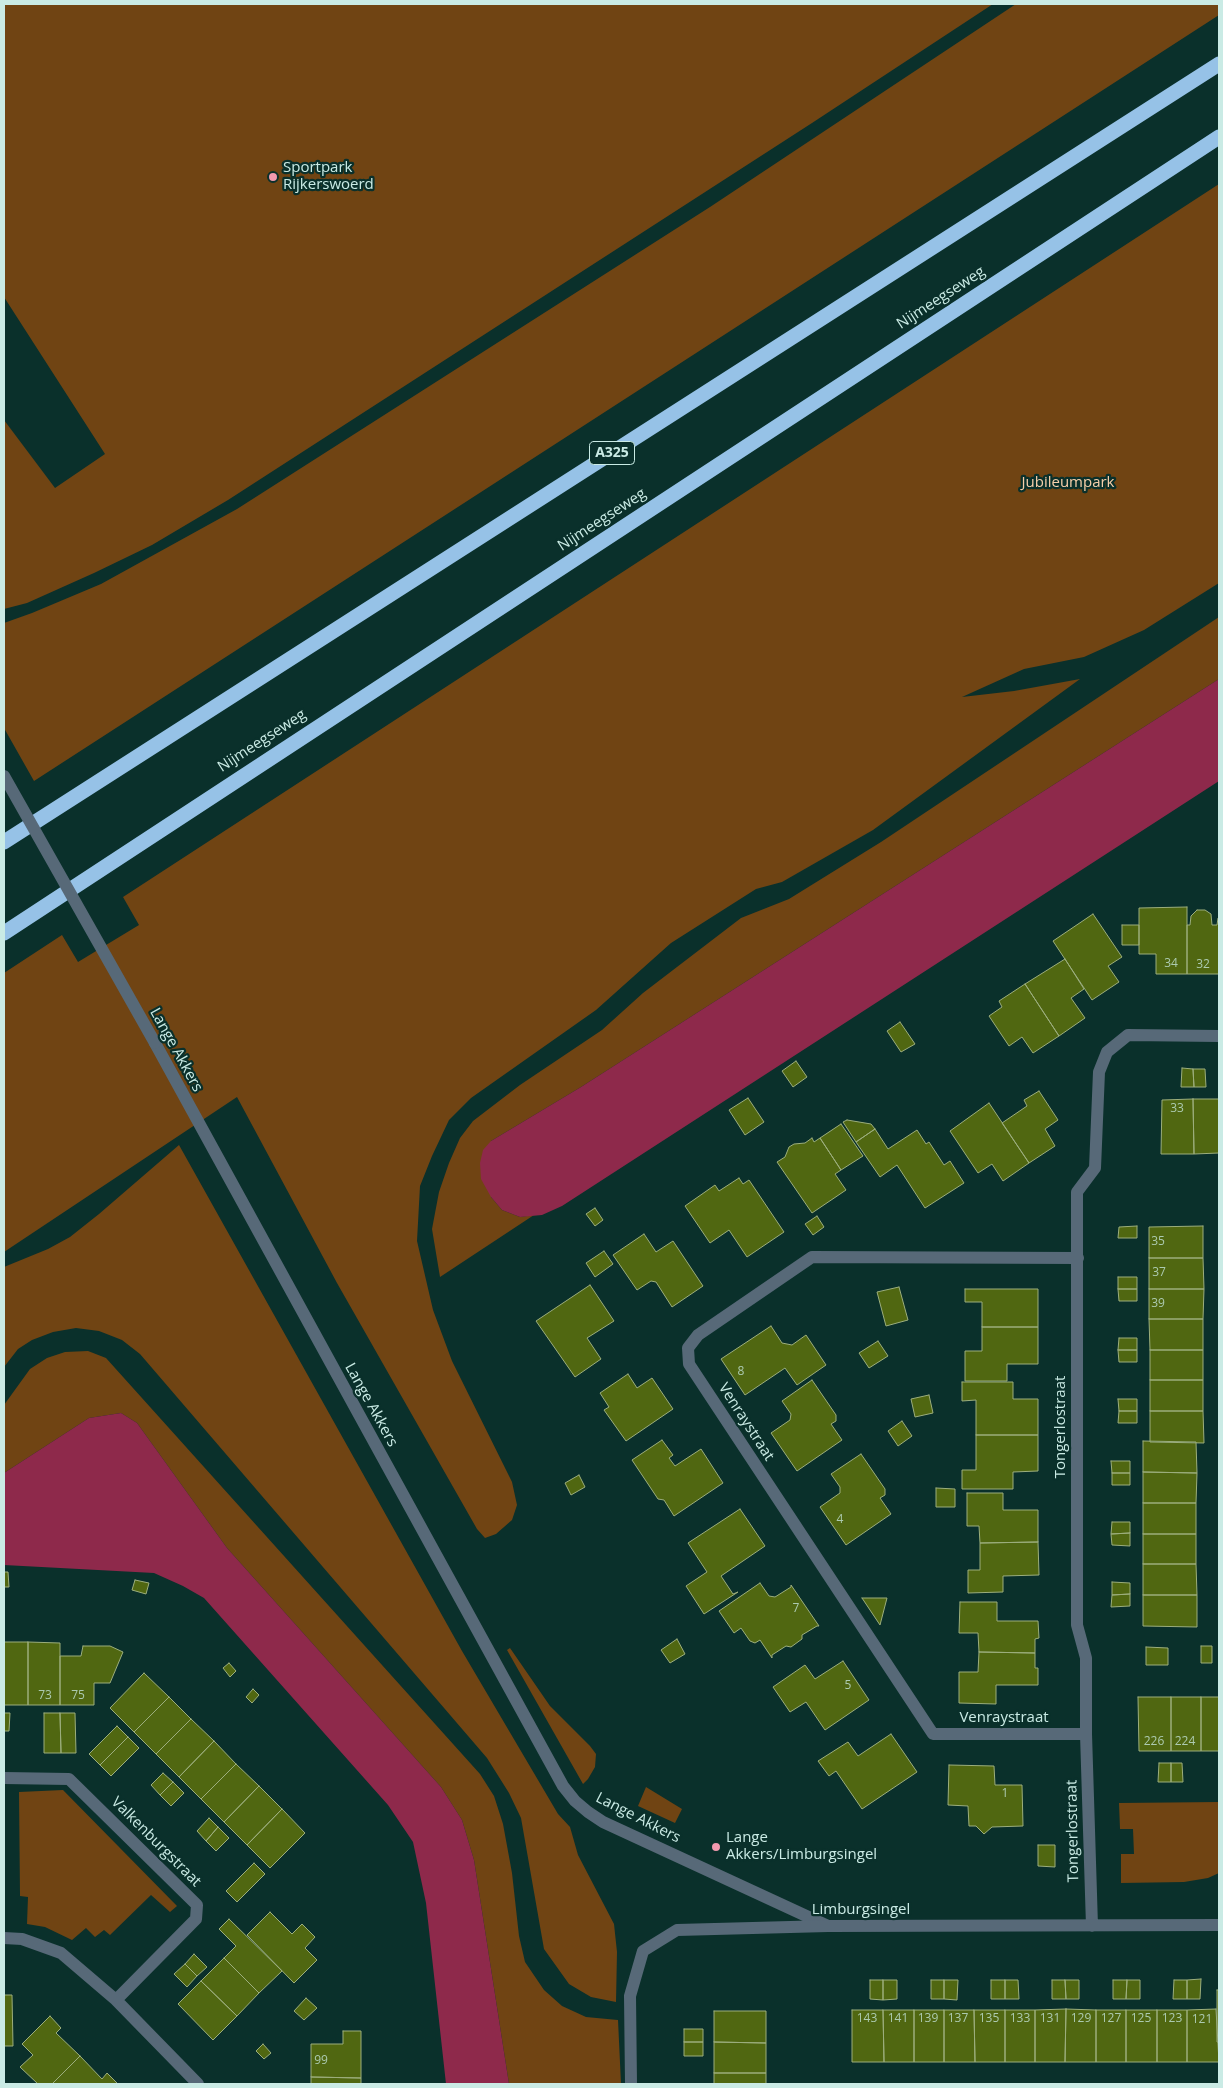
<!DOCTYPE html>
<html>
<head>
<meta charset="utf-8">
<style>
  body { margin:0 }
  #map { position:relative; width:1223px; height:2088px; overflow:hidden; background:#0a302b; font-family:"Open Sans",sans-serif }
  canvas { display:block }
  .frame { position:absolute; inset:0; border:5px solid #caebe5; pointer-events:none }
</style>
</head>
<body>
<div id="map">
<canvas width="1223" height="2088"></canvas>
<div class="frame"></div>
</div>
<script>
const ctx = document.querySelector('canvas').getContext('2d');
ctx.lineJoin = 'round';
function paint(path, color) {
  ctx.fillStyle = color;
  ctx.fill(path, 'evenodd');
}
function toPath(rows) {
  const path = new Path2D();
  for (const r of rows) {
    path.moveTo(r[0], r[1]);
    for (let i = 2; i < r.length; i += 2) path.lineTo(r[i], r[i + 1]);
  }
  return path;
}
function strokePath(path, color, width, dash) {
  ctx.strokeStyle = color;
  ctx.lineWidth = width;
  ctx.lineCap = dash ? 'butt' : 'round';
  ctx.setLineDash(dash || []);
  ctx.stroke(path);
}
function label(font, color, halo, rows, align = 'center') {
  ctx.font = font + ' "Open Sans",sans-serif';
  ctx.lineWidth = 4.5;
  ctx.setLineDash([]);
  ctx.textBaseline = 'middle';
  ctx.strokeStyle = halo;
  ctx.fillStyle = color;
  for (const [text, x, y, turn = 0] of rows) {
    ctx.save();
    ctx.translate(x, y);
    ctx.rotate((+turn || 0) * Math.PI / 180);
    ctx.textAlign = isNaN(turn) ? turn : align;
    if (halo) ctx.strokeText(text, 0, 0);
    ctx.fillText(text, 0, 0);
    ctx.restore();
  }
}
const green = toPath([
  [4,4,993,4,812,123,228,500,152,545,94,573,27,603,4,609,4,420,55,488,105,454,4,297],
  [1016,4,1219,4,1219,15,34,781,4,728,4,623,32,613,101,584,237,509,710,207],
  [1219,184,1219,583,1144,630,1084,657,1024,669,962,697,1014,691,1080,679,873,830,782,882,756,889,671,943,596,1010,471,1098,449,1120,432,1156,420,1186,417,1241,433,1310,452,1361,512,1482,517,1505,512,1520,496,1534,485,1538,477,1529,337,1283,237,1097,4,1252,4,973,62,935,78,962,139,925,123,897],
  [1219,617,1219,679,581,1087,491,1141,491,1197,502,1210,520,1217,534,1215,440,1277,432,1229,439,1192,449,1163,460,1138,473,1121,520,1085,602,1030,643,993,741,918,789,899,881,842],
  [179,1145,462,1651,558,1814,570,1827,578,1855,614,1924,617,1952,616,2002,591,1997,569,1984,544,1949,521,1818,509,1793,487,1758,140,1354,122,1340,99,1331,76,1328,53,1332,32,1340,18,1349,4,1367,4,1267,48,1249,70,1237,99,1214],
  [88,1351,106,1358,480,1774,494,1796,503,1824,512,1873,519,1936,525,1962,544,1990,562,2006,586,2017,618,2020,621,2084,509,2084,474,1860,462,1820,441,1787,227,1548,137,1423,121,1413,89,1418,4,1473,4,1405,30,1369,47,1358,65,1352],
  [510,1648,550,1706,590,1746,596,1754,595,1767,588,1779,583,1784,507,1650],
  [646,1787,682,1809,675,1823,638,1806],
  [63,1790,177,1906,170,1912,151,1895,110,1935,104,1930,95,1937,86,1928,72,1940,45,1927,27,1924,28,1897,20,1896,19,1792],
  [1219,1802,1219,1873,1208,1878,1184,1882,1121,1883,1121,1854,1134,1854,1133,1829,1120,1829,1119,1803]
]);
const water = toPath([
  [1219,679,1219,781,562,1206,542,1215,520,1217,502,1210,491,1197,481,1179,480,1163,483,1150,491,1141,581,1087],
  [121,1413,137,1423,227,1548,441,1787,462,1820,474,1860,509,2084,446,2084,426,1903,413,1842,388,1805,204,1598,183,1586,154,1573,4,1565,4,1473,89,1418]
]);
const building = toPath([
  [1187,907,1187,974,1156,974,1156,954,1139,954,1139,908,1187,907],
  [1197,910,1205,910,1211,914,1212,925,1217,925,1218,918,1219,918,1219,974,1187,974,1187,925,1190,925,1191,916,1197,910],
  [1093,914,1122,957,1108,966,1119,982,1092,1000,1053,941,1093,914],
  [1122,925,1139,925,1139,945,1122,945,1122,925],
  [1065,959,1084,989,1071,998,1085,1018,1059,1036,1025,984,1065,959],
  [1025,984,1059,1036,1033,1053,1022,1037,1009,1046,989,1016,1002,1007,999,1001,1025,984],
  [900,1022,915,1044,901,1052,887,1031,900,1022],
  [796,1061,807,1077,793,1087,782,1071,796,1061],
  [1182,1068,1193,1069,1194,1087,1181,1087,1182,1068],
  [1193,1069,1205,1069,1206,1087,1194,1087,1193,1069],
  [1039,1091,1058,1120,1045,1129,1055,1146,1029,1163,1002,1123,1027,1106,1024,1100,1039,1091],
  [748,1098,764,1122,745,1135,729,1110,748,1098],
  [1193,1099,1219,1099,1219,1153,1194,1154,1193,1099],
  [1193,1099,1194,1154,1161,1154,1162,1100,1193,1099],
  [989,1103,1029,1163,1003,1181,992,1164,978,1173,950,1131,989,1103],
  [847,1120,871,1124,875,1129,856,1142,843,1122,847,1120],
  [841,1124,863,1156,841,1170,820,1138,841,1124],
  [875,1129,888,1149,917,1130,926,1144,929,1142,944,1165,950,1161,964,1183,925,1208,897,1165,880,1177,856,1142,875,1129],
  [812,1138,814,1142,820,1138,841,1170,835,1174,846,1190,812,1213,777,1162,785,1157,789,1147,794,1144,805,1143,812,1138],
  [739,1178,743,1184,749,1180,784,1232,747,1257,729,1230,710,1243,685,1206,715,1185,719,1191,739,1178],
  [595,1208,603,1220,595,1226,586,1214,595,1208],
  [817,1216,824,1227,813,1235,805,1224,817,1216],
  [1137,1226,1137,1238,1118,1238,1119,1227,1137,1226],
  [1203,1226,1203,1258,1149,1258,1149,1227,1203,1226],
  [644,1234,656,1252,673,1241,703,1286,672,1307,656,1282,651,1281,637,1290,613,1255,644,1234],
  [604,1251,613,1264,595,1277,586,1263,604,1251],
  [1149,1258,1203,1258,1204,1289,1149,1289,1149,1258],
  [1118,1277,1137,1277,1137,1289,1118,1289,1118,1277],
  [590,1285,614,1321,587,1338,601,1359,575,1377,536,1321,590,1285],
  [899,1287,908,1320,886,1326,877,1292,899,1287],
  [965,1289,1038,1289,1038,1327,982,1327,982,1302,965,1302,965,1289],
  [1118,1289,1137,1289,1137,1301,1119,1301,1118,1289],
  [1149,1289,1204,1289,1203,1319,1149,1319,1149,1289],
  [1149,1319,1203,1319,1203,1350,1150,1350,1149,1319],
  [771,1326,782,1343,792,1345,806,1335,826,1365,797,1385,785,1368,745,1395,721,1359,771,1326],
  [982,1327,1038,1327,1038,1364,1007,1364,1007,1381,965,1381,965,1351,982,1351,982,1327],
  [1119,1338,1137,1338,1137,1350,1118,1350,1119,1338],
  [878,1341,888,1356,869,1368,859,1353,878,1341],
  [1118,1350,1137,1350,1137,1362,1119,1362,1118,1350],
  [1150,1350,1203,1350,1203,1380,1150,1380,1150,1350],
  [628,1374,637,1388,652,1378,673,1409,626,1441,604,1410,609,1407,600,1393,628,1374],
  [812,1380,836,1415,836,1421,831,1424,842,1440,797,1471,771,1433,790,1420,791,1414,782,1401,812,1380],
  [1150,1380,1203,1380,1203,1411,1150,1411,1150,1380],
  [962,1382,1013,1382,1013,1399,1038,1399,1038,1435,976,1435,976,1400,962,1401,962,1382],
  [929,1395,933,1413,915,1417,911,1399,929,1395],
  [1118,1399,1137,1399,1137,1411,1119,1411,1118,1399],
  [1119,1411,1137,1411,1137,1423,1118,1423,1119,1411],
  [1150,1411,1203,1411,1204,1443,1150,1442,1150,1411],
  [902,1421,912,1436,898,1446,888,1431,902,1421],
  [976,1435,1038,1435,1038,1471,1013,1472,1013,1489,962,1489,962,1470,976,1470,976,1435],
  [662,1440,673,1455,669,1458,675,1466,701,1449,723,1483,674,1516,664,1500,658,1499,632,1460,662,1440],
  [1143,1441,1196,1442,1197,1473,1143,1472,1143,1441],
  [861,1454,885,1489,885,1495,880,1498,891,1514,846,1545,820,1507,840,1493,840,1487,831,1474,861,1454],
  [1111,1461,1130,1461,1130,1473,1112,1473,1111,1461],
  [1143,1472,1197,1473,1196,1503,1143,1503,1143,1472],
  [1112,1473,1130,1473,1130,1485,1112,1485,1112,1473],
  [579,1475,585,1487,571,1495,565,1483,579,1475],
  [936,1488,955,1489,955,1507,936,1507,936,1488],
  [967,1493,1003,1493,1003,1510,1038,1510,1038,1542,980,1543,979,1526,967,1526,967,1493],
  [1143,1503,1196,1503,1196,1534,1143,1534,1143,1503],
  [740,1509,765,1546,721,1576,733,1594,738,1592,704,1614,686,1586,707,1572,688,1543,740,1509],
  [1112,1522,1130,1522,1130,1533,1111,1534,1112,1522],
  [1130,1533,1130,1546,1112,1545,1111,1534,1130,1533],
  [1143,1534,1196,1534,1196,1564,1143,1564,1143,1534],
  [1038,1542,1039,1575,1003,1576,1003,1592,968,1593,968,1570,980,1570,980,1543,1038,1542],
  [1143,1564,1196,1564,1197,1595,1143,1595,1143,1564],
  [4,1572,8,1572,9,1587,4,1587,4,1572],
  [135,1580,149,1583,146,1594,132,1590,135,1580],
  [1112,1582,1130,1583,1130,1594,1112,1595,1112,1582],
  [760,1583,769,1596,775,1597,791,1587,791,1585,819,1626,817,1626,802,1635,802,1639,791,1647,786,1646,772,1655,772,1658,760,1640,755,1643,750,1641,741,1628,734,1633,719,1611,760,1583],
  [1130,1594,1130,1606,1111,1607,1112,1595,1130,1594],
  [1143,1595,1197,1595,1197,1627,1143,1626,1143,1595],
  [862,1598,887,1598,880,1625,862,1598],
  [960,1602,997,1602,997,1621,1038,1621,1039,1638,1035,1639,1035,1653,979,1652,978,1633,959,1633,960,1602],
  [677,1639,685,1654,670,1663,661,1650,677,1639],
  [4,1642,28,1642,28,1705,4,1705,4,1642],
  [28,1642,60,1643,60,1705,28,1705,28,1642],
  [83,1646,110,1646,123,1652,110,1683,94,1683,94,1705,60,1705,60,1656,81,1656,83,1646],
  [1201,1646,1212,1646,1212,1663,1201,1663,1201,1646],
  [1146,1647,1168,1648,1168,1665,1146,1665,1146,1647],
  [979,1652,1035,1653,1035,1668,1038,1668,1038,1685,996,1685,996,1704,959,1703,959,1672,978,1672,979,1652],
  [843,1661,869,1700,825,1730,806,1702,790,1712,773,1687,805,1665,815,1679,843,1661],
  [229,1663,236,1671,230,1677,223,1668,229,1663],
  [144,1673,169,1697,134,1732,110,1708,144,1673],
  [253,1689,259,1695,252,1703,246,1697,253,1689],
  [169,1697,191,1719,156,1754,134,1732,169,1697],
  [1138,1697,1171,1697,1171,1751,1139,1751,1138,1697],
  [1171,1697,1201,1697,1201,1751,1171,1751,1171,1697],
  [1201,1697,1219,1697,1219,1751,1201,1751,1201,1697],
  [4,1713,10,1713,9,1731,4,1731,4,1713],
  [44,1713,60,1713,61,1753,44,1753,44,1713],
  [60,1713,75,1713,76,1753,61,1753,60,1713],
  [191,1719,214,1741,179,1777,156,1754,191,1719],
  [117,1726,128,1737,100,1765,89,1754,117,1726],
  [891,1734,917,1772,862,1809,836,1771,829,1776,818,1761,848,1742,858,1756,891,1734],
  [128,1737,139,1748,111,1776,100,1765,128,1737],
  [214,1741,236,1764,201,1799,179,1777,214,1741],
  [1159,1763,1171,1763,1171,1782,1158,1782,1159,1763],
  [1171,1763,1182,1763,1183,1782,1171,1782,1171,1763],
  [236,1764,259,1786,224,1822,201,1799,236,1764],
  [949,1765,994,1766,995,1785,1022,1785,1023,1826,992,1827,984,1834,976,1826,969,1826,968,1806,948,1805,949,1765],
  [163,1773,173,1782,160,1795,151,1785,163,1773],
  [173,1782,184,1793,171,1806,160,1795,173,1782],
  [259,1786,282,1809,247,1845,224,1822,259,1786],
  [282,1809,305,1833,270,1868,247,1845,282,1809],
  [209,1818,218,1827,206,1841,197,1831,209,1818],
  [218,1827,229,1838,216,1851,206,1841,218,1827],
  [1038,1845,1055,1845,1055,1867,1038,1866,1038,1845],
  [254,1863,265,1874,237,1902,226,1891,254,1863],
  [270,1912,292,1934,302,1924,315,1937,305,1948,317,1960,294,1983,247,1935,270,1912],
  [229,1919,282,1971,259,1993,224,1958,236,1946,219,1929,229,1919],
  [194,1954,207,1967,197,1976,185,1964,194,1954],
  [224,1958,259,1993,237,2016,201,1981,224,1958],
  [185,1964,197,1976,187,1987,174,1974,185,1964],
  [1201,1979,1200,1999,1187,1999,1187,1980,1201,1979],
  [870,1980,883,1980,883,2000,870,1999,870,1980],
  [883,1980,897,1980,897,1999,883,2000,883,1980],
  [931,1980,944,1980,944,1999,931,1999,931,1980],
  [944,1980,958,1980,957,2000,944,1999,944,1980],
  [991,1980,1005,1980,1005,1999,991,1999,991,1980],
  [1005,1980,1018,1980,1019,1999,1005,1999,1005,1980],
  [1052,1980,1065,1980,1066,1999,1052,1999,1052,1980],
  [1065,1980,1079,1980,1079,1999,1066,1999,1065,1980],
  [1113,1980,1127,1980,1126,1999,1113,1999,1113,1980],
  [1127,1980,1140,1980,1140,1999,1126,1999,1127,1980],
  [1174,1980,1187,1980,1187,1999,1173,1999,1174,1980],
  [201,1981,237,2016,213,2040,178,2004,201,1981],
  [1217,1990,1219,1990,1219,2042,1217,2042,1217,1990],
  [4,1995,12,1995,13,2046,4,2046,4,1995],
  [306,1998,317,2008,304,2020,294,2011,306,1998],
  [1066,2009,1065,2062,1035,2062,1035,2010,1066,2009],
  [1066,2009,1096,2010,1096,2062,1065,2062,1066,2009],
  [1216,2009,1219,2062,1187,2062,1187,2010,1216,2009],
  [852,2010,883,2010,884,2062,852,2062,852,2010],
  [883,2010,914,2010,914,2062,884,2062,883,2010],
  [914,2010,944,2010,944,2062,914,2062,914,2010],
  [944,2010,974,2010,975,2062,944,2062,944,2010],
  [974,2010,1005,2010,1005,2062,975,2062,974,2010],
  [1005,2010,1035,2010,1035,2062,1005,2062,1005,2010],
  [1096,2010,1126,2010,1126,2062,1096,2062,1096,2010],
  [1126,2010,1157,2010,1157,2062,1126,2062,1126,2010],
  [1157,2010,1187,2010,1187,2062,1157,2062,1157,2010],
  [714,2011,766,2011,766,2043,714,2042,714,2011],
  [50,2016,61,2028,56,2033,80,2056,52,2084,38,2084,20,2067,33,2055,22,2044,50,2016],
  [684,2029,703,2029,703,2042,684,2042,684,2029],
  [343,2031,361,2031,361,2078,311,2077,311,2044,343,2044,343,2031],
  [684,2042,703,2042,703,2056,684,2056,684,2042],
  [714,2042,766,2043,766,2073,714,2073,714,2042],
  [263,2044,271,2053,264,2059,256,2051,263,2044],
  [80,2056,102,2079,107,2073,118,2084,52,2084,80,2056],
  [714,2073,766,2073,766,2084,714,2084,714,2073],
  [311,2077,361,2078,361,2084,311,2084,311,2077]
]);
const lane = toPath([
  [155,1043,563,1786,575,1801,588,1812,603,1822,828,1926]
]);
const street = toPath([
  [1078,1258,812,1257,698,1335,688,1348,689,1364,933,1734,1086,1734],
  [4,1778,69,1779,197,1905,196,1919,116,2000],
  [1092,1926,1086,1734,1086,1658,1077,1625,1077,1192,1095,1168,1099,1072,1107,1052,1128,1035,1219,1036],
  [4,1938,22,1939,61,1953,116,2000,198,2084],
  [631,2084,630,1996,643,1951,677,1930,828,1926,1219,1925]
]);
const highway = toPath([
  [4,842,1219,64],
  [4,933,1219,137]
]);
const laneBridge = toPath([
  [4,776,155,1043]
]);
const markers = [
  [273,177,5,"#f29aaf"],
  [716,1847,5,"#f29aaf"]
];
const numberNames = [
  ["34",1171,964],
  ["32",1203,965],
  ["33",1177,1109],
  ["35",1158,1242],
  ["37",1159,1273],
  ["39",1158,1304],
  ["8",741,1372],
  ["4",840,1520],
  ["7",796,1609],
  ["5",848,1686],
  ["73",45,1696],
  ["75",78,1696],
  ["226",1154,1742],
  ["224",1185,1742],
  ["1",1005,1794],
  ["143",867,2019],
  ["141",898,2019],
  ["139",928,2019],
  ["137",958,2019],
  ["135",989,2019],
  ["133",1020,2019],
  ["131",1050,2019],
  ["129",1081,2019],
  ["127",1111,2019],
  ["125",1141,2019],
  ["123",1172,2019],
  ["121",1202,2020],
  ["99",321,2061]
];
const shields = [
  [612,453,45]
];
const shieldNames = [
  ["A325",612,453]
];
const poiNames = [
  ["Sportpark",283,168],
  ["Rijkerswoerd",283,185],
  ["Lange",726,1838],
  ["Akkers/Limburgsingel",726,1855]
];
const streetNames = [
  ["Nijmeegseweg",941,298,-33],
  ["Nijmeegseweg",602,520,-33],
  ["Nijmeegseweg",262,741,-33],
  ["Lange Akkers",176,1050,61],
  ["Lange Akkers",371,1405,61],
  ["Venraystraat",746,1422,57],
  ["Tongerlostraat",1061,1427,-90],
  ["Venraystraat",1004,1718],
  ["Lange Akkers",638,1818,27],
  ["Tongerlostraat",1073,1831,-91],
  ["Valkenburgstraat",156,1842,45],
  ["Limburgsingel",861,1910]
];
const parkNames = [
  ["Jubileumpark",1068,483]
];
paint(green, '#704413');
paint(water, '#8e294b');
paint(building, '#506711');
strokePath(building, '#9cae7d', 1);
strokePath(lane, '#576978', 12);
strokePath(street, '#576978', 12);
strokePath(highway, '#96c2e7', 15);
strokePath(laneBridge, '#576978', 12);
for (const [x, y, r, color] of markers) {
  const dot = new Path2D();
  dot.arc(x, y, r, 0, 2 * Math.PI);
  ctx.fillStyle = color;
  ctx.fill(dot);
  strokePath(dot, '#0a302b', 2);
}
label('12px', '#accab0', null, numberNames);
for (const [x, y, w] of shields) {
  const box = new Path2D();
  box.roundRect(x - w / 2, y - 11.5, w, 23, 4);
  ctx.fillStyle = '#0a302b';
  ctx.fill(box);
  strokePath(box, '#caebe5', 1);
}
label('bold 14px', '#caebe5', null, shieldNames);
label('15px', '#caebe5', '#0a302b', poiNames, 'left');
label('15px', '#caebe5', '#0a302b', streetNames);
label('15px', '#f8cfaa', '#0a302b', parkNames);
</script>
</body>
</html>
